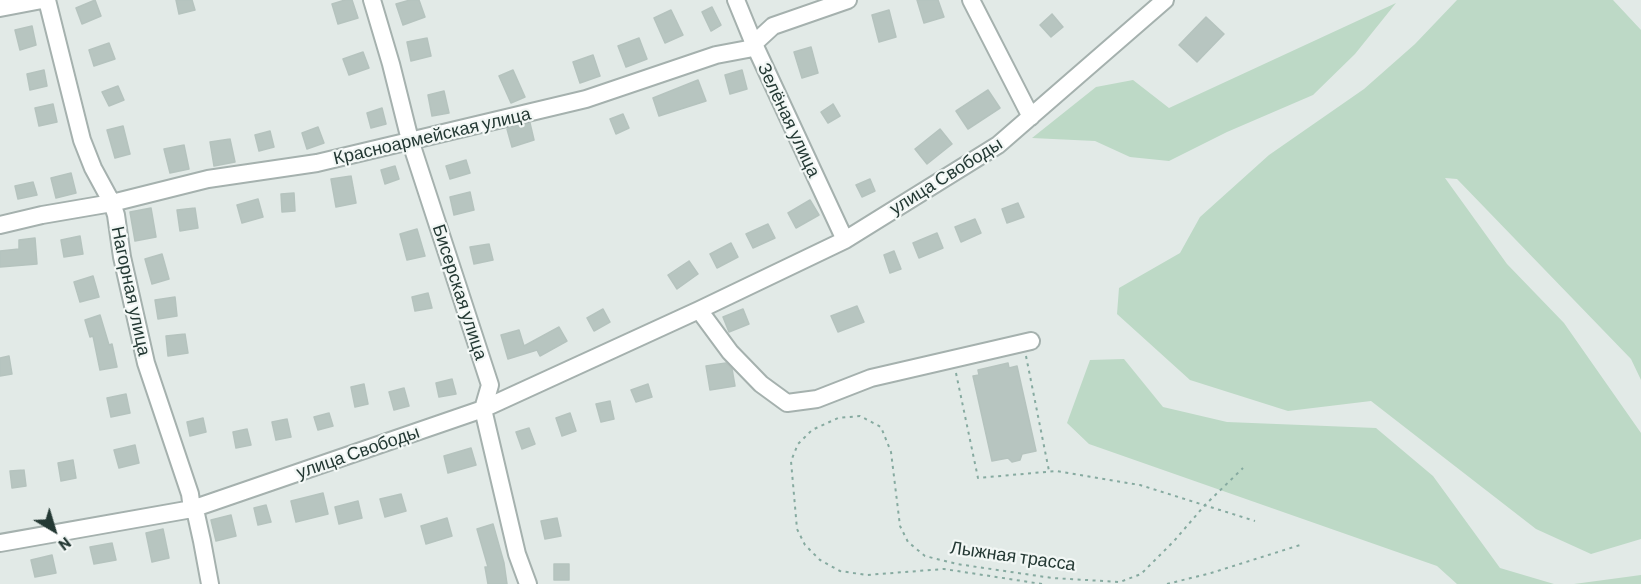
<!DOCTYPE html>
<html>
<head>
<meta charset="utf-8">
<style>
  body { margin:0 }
  #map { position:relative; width:1641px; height:584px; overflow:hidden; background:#e2eae7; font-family:Barlow,sans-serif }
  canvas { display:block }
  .north { position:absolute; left:24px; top:500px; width:60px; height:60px; -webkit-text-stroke:4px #f2f7f5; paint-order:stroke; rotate:142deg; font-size:16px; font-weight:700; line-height:24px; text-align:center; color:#243934 }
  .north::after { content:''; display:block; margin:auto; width:21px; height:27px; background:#243934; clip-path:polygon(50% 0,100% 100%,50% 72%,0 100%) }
</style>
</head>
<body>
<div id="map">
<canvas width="1641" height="584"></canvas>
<div class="north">N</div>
</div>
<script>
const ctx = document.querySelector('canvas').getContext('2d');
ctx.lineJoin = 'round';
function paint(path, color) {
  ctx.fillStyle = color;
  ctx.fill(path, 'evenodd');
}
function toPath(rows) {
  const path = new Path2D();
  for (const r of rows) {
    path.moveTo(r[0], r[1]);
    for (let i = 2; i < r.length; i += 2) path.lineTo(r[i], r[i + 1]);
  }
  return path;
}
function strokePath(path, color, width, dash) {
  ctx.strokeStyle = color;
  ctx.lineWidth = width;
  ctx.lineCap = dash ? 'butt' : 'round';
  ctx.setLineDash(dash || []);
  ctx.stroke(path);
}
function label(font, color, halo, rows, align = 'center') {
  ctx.font = font + ' Barlow,sans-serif';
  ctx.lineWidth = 4.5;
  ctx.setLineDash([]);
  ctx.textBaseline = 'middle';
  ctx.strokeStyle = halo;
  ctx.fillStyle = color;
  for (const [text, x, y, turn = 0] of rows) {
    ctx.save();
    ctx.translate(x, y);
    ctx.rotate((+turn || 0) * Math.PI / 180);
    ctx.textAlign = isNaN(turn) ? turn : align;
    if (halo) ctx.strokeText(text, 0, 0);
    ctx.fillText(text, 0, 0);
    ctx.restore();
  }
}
const green = toPath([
  [1457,0,1613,0,1641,30,1641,380,1631,359,1457,179,1445,178,1507,264,1564,323,1641,433,1641,539,1591,554,1536,529,1371,401,1288,411,1190,380,1117,314,1119,288,1180,253,1200,217,1269,155,1364,89,1415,44],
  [1396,3,1355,54,1313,95,1227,132,1169,161,1130,157,1095,141,1032,138,1096,87,1133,80,1169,108],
  [1124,359,1163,407,1227,422,1376,428,1433,476,1500,568,1554,584,1457,584,1437,566,1089,444,1067,423,1090,360],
  [1641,575,1641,584,1574,584]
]);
const building = toPath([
  [95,0,101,16,82,24,76,8,95,0],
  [176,0,192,0,195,10,179,14,176,0],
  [345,0,352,0,358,18,338,24,332,4,345,0],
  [410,0,419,0,425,17,403,25,396,4,410,0],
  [917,0,938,0,944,17,924,23,917,0],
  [712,7,721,25,711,31,702,12,712,7],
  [671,10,683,35,665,43,654,18,671,10],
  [889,10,896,37,879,42,872,15,889,10],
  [1052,14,1063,27,1051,37,1040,25,1052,14],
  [1206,17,1224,34,1197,62,1179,45,1206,17],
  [32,26,36,45,20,50,15,30,32,26],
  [427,38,431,56,411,61,407,42,427,38],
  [639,38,647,59,626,67,618,46,639,38],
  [109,43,115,59,94,66,89,50,109,43],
  [811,47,818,73,802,78,794,52,811,47],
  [363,52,369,68,349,75,343,59,363,52],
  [593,55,600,76,580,83,573,62,593,55],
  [44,70,47,86,30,90,27,74,44,70],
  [513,70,525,97,511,103,499,76,513,70],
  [742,70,747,89,730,94,725,75,742,70],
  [698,80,706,101,659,116,653,98,698,80],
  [118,86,124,100,109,106,102,92,118,86],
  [988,90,1000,108,968,129,956,111,988,90],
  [444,91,449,113,432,116,428,95,444,91],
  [53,104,57,122,39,126,35,108,53,104],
  [833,104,840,116,828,123,821,112,833,104],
  [382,108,386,124,371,128,367,113,382,108],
  [623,114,629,128,616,134,610,119,623,114],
  [530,123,534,140,512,147,507,129,530,123],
  [123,126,130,154,115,158,107,130,123,126],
  [318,127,324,143,307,149,302,133,318,127],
  [940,129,952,144,927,164,915,149,940,129],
  [270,131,274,147,259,151,255,135,270,131],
  [230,139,235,162,214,166,210,142,230,139],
  [184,145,189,169,170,173,164,149,184,145],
  [466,160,470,173,450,179,446,166,466,160],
  [395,166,399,179,385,184,381,170,395,166],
  [71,173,76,193,56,198,51,178,71,173],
  [351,176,356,203,336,207,331,179,351,176],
  [870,179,875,191,862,197,856,185,870,179],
  [33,182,37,195,18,199,15,186,33,182],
  [470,192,474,210,454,215,450,197,470,192],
  [294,193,295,211,282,212,281,194,294,193],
  [258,199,263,217,242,223,237,205,258,199],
  [810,200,819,215,796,228,788,213,810,200],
  [1018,203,1024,217,1007,223,1002,209,1018,203],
  [151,208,156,237,135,241,130,212,151,208],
  [195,208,198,228,180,231,177,210,195,208],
  [975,219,981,233,961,242,955,227,975,219],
  [768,224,775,238,753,248,746,234,768,224],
  [417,229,425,256,407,260,400,234,417,229],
  [937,233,943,248,919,258,913,243,937,233],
  [80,236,83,254,64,257,61,240,80,236],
  [35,238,37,264,0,267,0,251,19,249,19,240,35,238],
  [731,243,738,257,717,268,710,254,731,243],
  [489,244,493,260,474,264,470,247,489,244],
  [894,251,901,269,890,273,884,255,894,251],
  [162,254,169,279,152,284,145,259,162,254],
  [689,261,698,274,677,289,668,275,689,261],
  [93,276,99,297,80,302,74,282,93,276],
  [428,293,432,308,415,311,412,297,428,293],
  [175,297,177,316,158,319,155,300,175,297],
  [857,306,864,322,838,332,831,316,857,306],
  [603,309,610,322,594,331,587,318,603,309],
  [743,309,749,324,729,332,723,317,743,309],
  [100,315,109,345,112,344,117,367,100,370,93,336,90,337,85,320,100,315],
  [559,327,567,341,540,356,537,350,508,359,501,335,519,330,524,346,559,327],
  [185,334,188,353,168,356,166,336,185,334],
  [9,356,12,374,0,376,0,358,9,356],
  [726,363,732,369,735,386,710,390,706,366,726,363],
  [1008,363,1009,368,1017,366,1036,451,1022,454,1020,460,1012,462,1008,458,992,461,973,376,979,375,978,370,1008,363],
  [452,379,456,394,439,397,436,383,452,379],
  [364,384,368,404,355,407,351,387,364,384],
  [648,384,652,397,636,402,631,390,648,384],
  [404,388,409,406,394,410,389,392,404,388],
  [126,394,130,413,111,417,107,398,126,394],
  [610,401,614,419,601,422,596,404,610,401],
  [329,413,333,426,318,430,314,417,329,413],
  [570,413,576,431,562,436,556,418,570,413],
  [203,418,206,432,190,436,187,422,203,418],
  [287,419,291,437,276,440,272,422,287,419],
  [529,428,535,444,522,449,516,432,529,428],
  [247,429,251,445,236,448,233,432,247,429],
  [135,445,139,463,119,468,114,450,135,445],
  [471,448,476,465,448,473,444,456,471,448],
  [73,460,76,478,61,481,58,463,73,460],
  [24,470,26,486,12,488,10,471,24,470],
  [323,493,328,514,296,522,291,501,323,493],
  [401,494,406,511,385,517,380,499,401,494],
  [358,501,362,518,339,524,335,507,358,501],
  [266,505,271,522,258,525,254,508,266,505],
  [231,515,236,536,216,541,211,520,231,515],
  [447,518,452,536,426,544,421,526,447,518],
  [557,518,561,536,545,539,541,521,557,518],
  [493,524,504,563,507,584,488,584,485,567,488,567,477,529,493,524],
  [163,529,169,558,152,562,146,533,163,529],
  [112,543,116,560,94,564,90,547,112,543],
  [52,555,56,573,35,577,31,560,52,555],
  [554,564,569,564,569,580,554,580,554,564]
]);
const path = toPath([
  [1026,356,1049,471],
  [956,373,978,478,1056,471,1140,485,1255,521],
  [1042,584,944,569,867,575,840,571,820,560,805,545,797,529,791,461,798,444,812,430,838,418,860,416,881,427,891,452,900,526,908,542,925,556,957,564,1052,578,1120,582,1141,574,1174,541,1205,505,1243,468],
  [1167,584,1211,573,1300,545]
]);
const minor = toPath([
  [47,0,82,140,93,168,112,203,116,215,122,257,146,363,190,494,192,509,196,514,202,541,210,584],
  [372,0,391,64,410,140,490,385,483,409,517,554,528,584],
  [736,0,754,44,845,240],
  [971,0,1031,117],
  [0,8,42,0],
  [0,225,42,215,112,203,208,179,317,163,586,99,716,55,748,49,773,26,848,0],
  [699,310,730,352,761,384,787,403,817,399,871,378,1031,341],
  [0,543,192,509,483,409,699,310,845,240,998,145,1165,0]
]);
const streetNames = [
  ["Зелёная улица",789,120,65],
  ["Красноармейская улица",432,136,-13],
  ["улица Свободы",946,176,-32],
  ["Нагорная улица",131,291,78],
  ["Бисерская улица",460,292,72],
  ["улица Свободы",358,452,-19],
  ["Лыжная трасса",1013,556,8]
];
paint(green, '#bdd9c6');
paint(building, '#b7c5c0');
strokePath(building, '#b5c3be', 1.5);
strokePath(minor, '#a5b1ae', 20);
strokePath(path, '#86aaa0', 2, [3, 4.5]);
strokePath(minor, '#fff', 16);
label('18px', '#243934', '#f2f7f5', streetNames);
</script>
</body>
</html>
